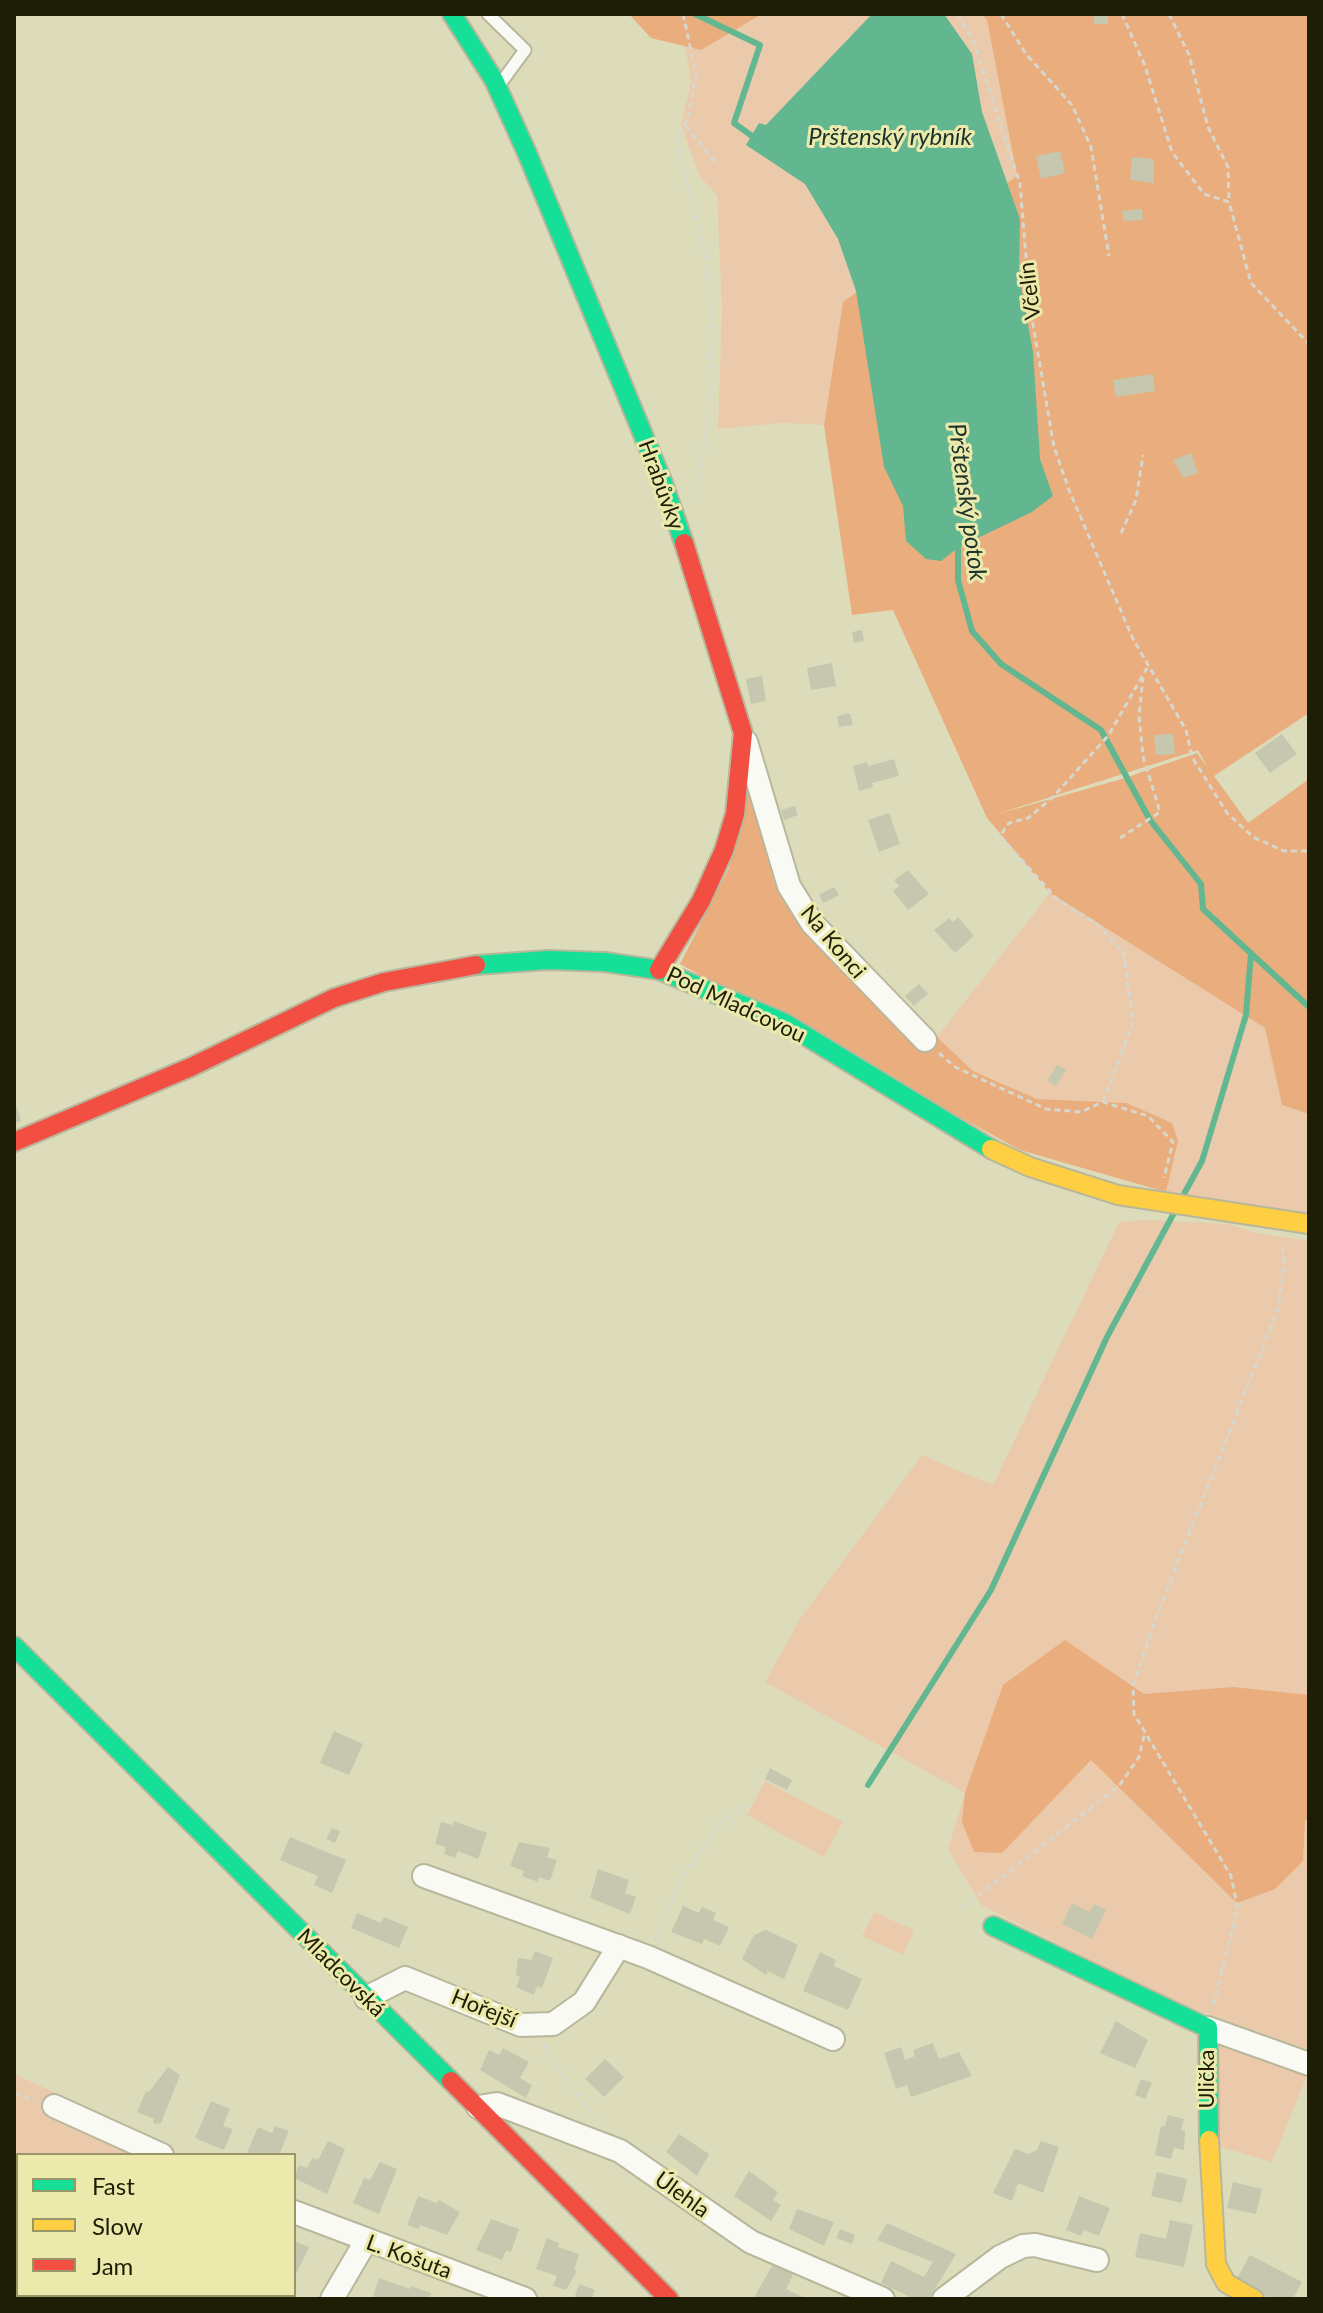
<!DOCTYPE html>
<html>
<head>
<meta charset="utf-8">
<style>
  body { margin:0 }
  #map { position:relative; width:1323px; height:2313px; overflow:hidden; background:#dddcba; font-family:Lato,sans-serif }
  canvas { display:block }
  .frame { position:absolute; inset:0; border:16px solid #1e1d05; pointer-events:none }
  .legend { position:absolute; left:16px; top:2153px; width:280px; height:144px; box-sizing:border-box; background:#ebe9ac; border:2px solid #999769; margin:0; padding:10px 14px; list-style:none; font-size:24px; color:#1e1d05 }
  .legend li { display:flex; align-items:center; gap:16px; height:40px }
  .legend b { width:40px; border:2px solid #999769 }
</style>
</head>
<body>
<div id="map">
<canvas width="1323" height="2313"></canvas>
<div class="frame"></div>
<ul class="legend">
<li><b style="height:10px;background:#16e098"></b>Fast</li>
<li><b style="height:10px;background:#ffcf43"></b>Slow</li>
<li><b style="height:10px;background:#f24e42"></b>Jam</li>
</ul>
</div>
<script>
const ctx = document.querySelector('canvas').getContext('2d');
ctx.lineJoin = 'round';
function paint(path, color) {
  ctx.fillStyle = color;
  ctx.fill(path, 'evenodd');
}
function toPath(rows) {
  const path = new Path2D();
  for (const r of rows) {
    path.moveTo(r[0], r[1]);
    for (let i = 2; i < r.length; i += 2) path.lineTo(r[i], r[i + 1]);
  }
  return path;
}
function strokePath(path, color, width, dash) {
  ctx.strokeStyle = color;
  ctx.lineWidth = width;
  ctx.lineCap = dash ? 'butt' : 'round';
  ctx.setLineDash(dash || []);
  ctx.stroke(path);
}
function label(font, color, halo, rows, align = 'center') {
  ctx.font = font + ' Lato,sans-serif';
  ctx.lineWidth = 6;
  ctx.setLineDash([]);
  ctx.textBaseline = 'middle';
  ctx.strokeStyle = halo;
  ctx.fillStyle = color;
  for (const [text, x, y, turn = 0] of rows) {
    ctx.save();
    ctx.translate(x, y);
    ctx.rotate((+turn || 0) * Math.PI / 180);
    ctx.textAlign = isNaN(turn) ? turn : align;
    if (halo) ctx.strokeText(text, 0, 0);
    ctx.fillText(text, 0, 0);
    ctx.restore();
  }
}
const green = toPath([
  [762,14,982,14,987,20,1017,176,843,302,824,425,782,423,718,429,722,308,717,195,700,177,681,125,691,82,685,46,701,49],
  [1050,893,1265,1028,1282,1105,1309,1114,1309,1215,1166,1192,1126,1103,1037,1099,973,1071,937,1037],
  [1145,1220,1229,1224,1257,1233,1309,1241,1309,2050,1175,2002,981,1905,948,1849,965,1793,765,1682,800,1619,922,1455,993,1485,1119,1222],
  [765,1781,843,1822,824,1857,747,1815],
  [874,1912,914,1930,903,1955,862,1936],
  [1214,2042,1309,2071,1272,2162,1218,2146],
  [14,2074,58,2094,50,2118,133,2155,18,2155,18,2283,14,2281],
  [47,2295,171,2295,170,2299,57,2299]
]);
const forest = toPath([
  [629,14,762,14,701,50,651,38],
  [982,14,1309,14,1309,713,1214,776,1248,823,1309,779,1309,1114,1282,1105,1265,1028,1050,893,987,818,893,610,852,615,824,425,843,302,1017,176,987,20],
  [1198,750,1208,768,1197,753,1122,779,994,815],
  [749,778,774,883,833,961,921,1043,937,1037,973,1071,1037,1099,1126,1103,1172,1123,1178,1141,1166,1192,1020,1150,680,964,729,868],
  [1065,1640,1144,1694,1233,1687,1309,1695,1309,1820,1305,1820,1303,1861,1275,1889,1237,1903,1091,1760,1002,1853,974,1852,962,1822,965,1793,1003,1685]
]);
const water = toPath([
  [872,14,944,14,972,54,982,112,1020,219,1019,275,1033,352,1040,459,1053,496,1032,512,959,547,941,561,926,559,906,541,903,506,884,467,856,291,838,239,805,184,746,145,759,123,766,125]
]);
const stream = toPath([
  [695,14,760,45,734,123,752,136,760,137],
  [958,541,958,580,972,631,1001,664,1101,730,1150,820,1201,884,1203,909,1309,1007],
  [1184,1194,1202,1161,1246,1015,1251,953],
  [868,1785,991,1590,1107,1337,1175,1211]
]);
const building = toPath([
  [1094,14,1108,14,1108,24,1094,24],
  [1060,151,1065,173,1041,179,1036,156],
  [1132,157,1154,159,1154,183,1130,180],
  [1142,209,1143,220,1124,221,1122,211],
  [1153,374,1155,391,1116,397,1113,380],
  [1191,453,1198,473,1183,478,1173,460],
  [862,630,864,641,854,643,852,632],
  [832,663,836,686,811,690,807,668],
  [762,676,766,701,751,704,746,679],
  [850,713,853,725,839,727,837,716],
  [1173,734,1175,754,1156,755,1154,735],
  [1282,734,1297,754,1270,773,1255,753],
  [894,759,899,776,872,783,873,787,859,791,853,766,867,762,868,766],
  [795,806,798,815,784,820,781,810],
  [889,813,900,844,879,852,868,820],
  [908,870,929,894,908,910,893,891,899,886,894,880],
  [834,887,839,895,823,903,819,895],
  [958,917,974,936,955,953,934,930,949,918,953,922],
  [919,984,928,994,914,1006,905,996],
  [1057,1065,1066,1070,1056,1086,1047,1081],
  [14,1098,21,1121,14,1124],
  [334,1731,363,1744,349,1775,320,1763],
  [770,1768,792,1780,787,1790,765,1779],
  [454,1821,487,1833,478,1859,458,1851,455,1858,444,1854,446,1847,435,1844,441,1822,453,1825],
  [332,1828,340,1831,335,1843,326,1839],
  [290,1837,346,1860,332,1893,314,1885,318,1876,280,1860],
  [519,1842,550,1848,547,1857,557,1860,550,1881,539,1877,538,1882,522,1876,524,1871,510,1866],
  [598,1869,629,1880,625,1893,636,1897,630,1914,590,1898],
  [1072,1903,1090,1912,1094,1904,1106,1910,1092,1939,1062,1924],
  [683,1906,699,1913,702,1907,716,1913,713,1920,729,1927,720,1946,704,1939,702,1944,671,1932],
  [357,1913,381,1923,384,1917,408,1927,399,1948,351,1928],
  [766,1930,798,1945,784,1979,768,1971,766,1975,742,1959,754,1935],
  [535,1951,553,1958,542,1988,537,1986,534,1995,516,1987,520,1977,516,1975,518,1958,531,1960],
  [820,1952,836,1960,834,1966,862,1979,848,2010,803,1991],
  [1116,2021,1148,2040,1135,2068,1100,2053],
  [933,2043,939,2059,959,2052,972,2076,911,2097,907,2085,896,2089,884,2053,901,2047,905,2060,915,2056,913,2050],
  [503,2048,529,2062,520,2078,532,2085,526,2098,480,2070,489,2050,499,2055],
  [605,2059,624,2077,604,2097,585,2079],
  [168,2067,180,2075,161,2123,156,2124,153,2123,154,2119,137,2112,146,2091,149,2092],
  [1141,2079,1152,2083,1145,2099,1135,2095],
  [211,2101,230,2109,223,2126,233,2129,224,2150,195,2138],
  [1168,2115,1184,2119,1181,2130,1185,2131,1184,2150,1174,2148,1171,2159,1155,2155,1161,2126,1165,2126],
  [275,2126,289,2131,279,2155,246,2155,258,2127,272,2133],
  [679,2134,709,2154,697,2176,666,2152],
  [328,2141,345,2149,327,2194,294,2178,299,2165,307,2168,312,2158,318,2160],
  [1041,2141,1059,2147,1043,2193,1018,2183,1012,2201,993,2193,1015,2149,1029,2154,1037,2150],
  [380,2162,397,2169,379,2214,353,2203,364,2178,370,2180],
  [749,2171,778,2192,773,2200,781,2205,771,2221,734,2196],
  [1157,2172,1187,2179,1182,2203,1151,2196],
  [1233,2182,1262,2189,1256,2214,1227,2208],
  [418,2196,437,2203,439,2200,460,2212,447,2235,420,2225,419,2229,407,2225],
  [1079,2196,1110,2208,1099,2236,1084,2230,1081,2236,1066,2230],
  [797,2209,834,2222,824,2246,789,2229],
  [491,2219,519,2229,511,2252,506,2251,502,2260,476,2250],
  [1170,2220,1193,2225,1184,2267,1135,2257,1140,2233,1166,2239],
  [887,2223,956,2254,929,2299,914,2299,881,2283,891,2261,924,2277,933,2262,877,2240],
  [840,2229,855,2235,852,2244,836,2238],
  [547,2238,559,2243,558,2247,579,2254,574,2270,577,2271,566,2290,553,2286,557,2276,536,2269],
  [294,2241,309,2247,294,2278],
  [1250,2255,1302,2282,1293,2299,1272,2299,1236,2280],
  [775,2261,793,2275,786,2289,807,2299,753,2299],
  [379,2278,410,2289,411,2286,431,2293,429,2299,381,2299,373,2296],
  [579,2284,595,2290,592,2298,574,2299]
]);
const path = toPath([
  [683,14,696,74,688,119],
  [958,14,974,42,1020,184,1030,307,1054,447,1069,490,1133,639,1186,730,1192,757,1227,813,1253,837,1284,851,1309,851],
  [1001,14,1026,54,1072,105,1091,147,1109,256],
  [1122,14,1145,66,1172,152,1204,194,1229,202,1251,283,1309,344],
  [1169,14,1189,55,1208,127,1228,167,1229,202],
  [687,120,676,144,705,253,710,303,709,411,696,500],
  [686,126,716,163],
  [1121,533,1136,500,1143,455],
  [1120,838,1160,812,1143,756,1139,716,1143,678],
  [939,1053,955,1067,1046,1109,1081,1112,1103,1102,1148,1116,1173,1142,1164,1178],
  [1103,1102,1133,1023,1124,953,1097,924,1057,899,1000,836,1009,823,1028,818,1053,797,1108,736,1147,668],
  [962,1908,1119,1786,1139,1757,1145,1732],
  [655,1940,684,1875,719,1825,745,1806],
  [1213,2005,1238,1909,1231,1876,1134,1714,1133,1685,1159,1610,1278,1309,1284,1264,1282,1243],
  [544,2043,548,2054,595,2119],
  [14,2093,35,2100]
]);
const lane = toPath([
  [488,14,525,50,500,84]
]);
const street = toPath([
  [746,742,789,886,812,923,925,1040],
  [424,1876,648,1957,833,2039],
  [366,1998,405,1978,521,2025,553,2024,584,2002,619,1946],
  [1208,2028,1309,2064],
  [54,2106,162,2155],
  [478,2107,497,2104,620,2151,751,2242,883,2299],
  [294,2212,525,2299],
  [332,2299,366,2241],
  [944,2299,1000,2257,1023,2246,1035,2245,1097,2260]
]);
const fast = toPath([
  [452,14,494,80,527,153,663,483,684,543],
  [476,965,548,960,605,962,659,970,783,1022,991,1149],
  [14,1646,451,2081],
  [993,1926,1208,2028,1209,2140]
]);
const slow = toPath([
  [991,1149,1030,1167,1118,1195,1309,1224],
  [1209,2140,1216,2264,1226,2283,1254,2299]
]);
const jam = toPath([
  [659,970,701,901,724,850,735,814,743,733,684,543],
  [14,1142,191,1067,334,998,384,982,476,965],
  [451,2081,669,2299]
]);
const streetNames = [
  ["Včelín",1030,291,-97],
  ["Hrabůvky",661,485,70],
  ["Na Konci",833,942,50],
  ["Pod Mladcovou",736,1005,25],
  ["Mladcovská",341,1973,45],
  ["Hořejší",484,2009,22],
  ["Ulička",1207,2079,-90],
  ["Úlehla",682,2195,36],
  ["L. Košuta",409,2257,20]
];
const waterNames = [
  ["Prštenský rybník",890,137],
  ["Prštenský potok",967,502,82]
];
paint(green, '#ebcaab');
paint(forest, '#e9ad7e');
paint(water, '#62b791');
strokePath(stream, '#62b791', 6);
paint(building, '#c5c8af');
strokePath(lane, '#b8b79c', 15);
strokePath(street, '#b8b79c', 26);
strokePath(fast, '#b8b79c', 22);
strokePath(slow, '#b8b79c', 22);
strokePath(jam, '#b8b79c', 22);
strokePath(path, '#d7d7cd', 3, [6, 4]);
strokePath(lane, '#fafaf5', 11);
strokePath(street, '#fafaf5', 22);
strokePath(fast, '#16e098', 18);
strokePath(slow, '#ffcf43', 18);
strokePath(jam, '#f24e42', 18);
label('22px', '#1e1d05', '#ebe9ac', streetNames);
label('italic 24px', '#1b332a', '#ebe9ac', waterNames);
</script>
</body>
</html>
